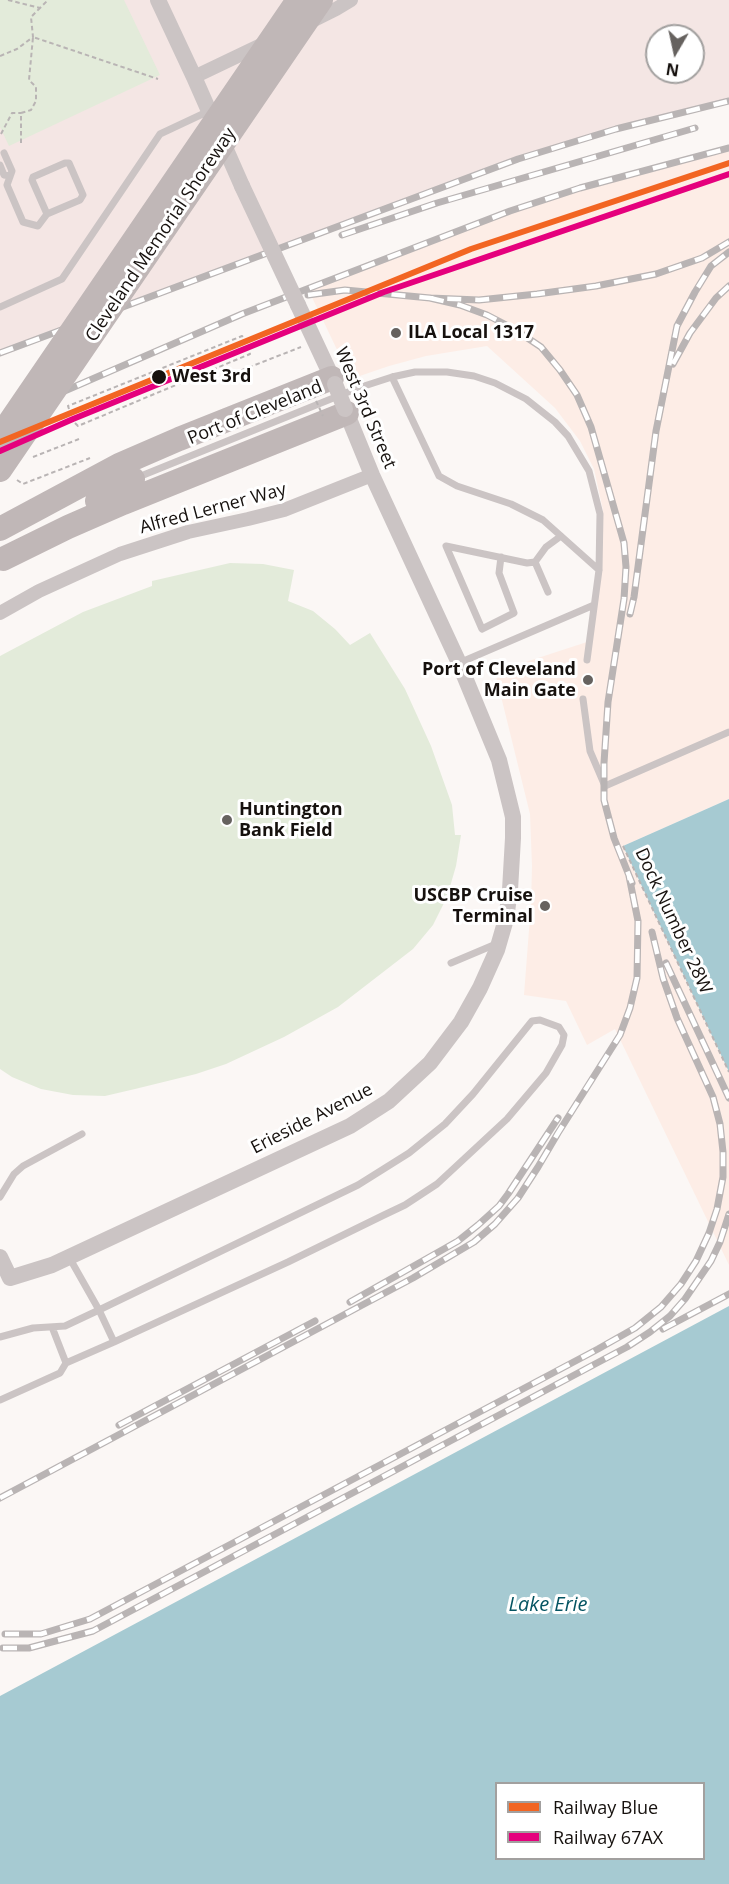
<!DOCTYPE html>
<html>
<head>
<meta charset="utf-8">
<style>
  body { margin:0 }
  #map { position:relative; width:729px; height:1884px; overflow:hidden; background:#fbf7f5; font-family:"Open Sans",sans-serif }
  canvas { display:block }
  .legend { position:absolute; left:495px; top:1782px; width:210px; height:78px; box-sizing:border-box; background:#fff; border:2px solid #a2a09f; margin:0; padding:8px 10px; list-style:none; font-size:18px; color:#16110e }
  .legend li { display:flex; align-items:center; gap:12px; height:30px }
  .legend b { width:30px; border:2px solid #a2a09f }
  .north { position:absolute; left:645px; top:24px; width:60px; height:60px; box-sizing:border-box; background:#fff; border:2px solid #a2a09f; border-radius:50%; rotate:189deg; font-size:16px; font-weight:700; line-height:24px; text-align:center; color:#16110e }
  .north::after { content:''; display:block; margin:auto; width:21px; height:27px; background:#66625f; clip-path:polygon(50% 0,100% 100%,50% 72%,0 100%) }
</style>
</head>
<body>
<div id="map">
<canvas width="729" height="1884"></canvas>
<ul class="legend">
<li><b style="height:8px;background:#f26522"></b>Railway Blue</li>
<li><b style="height:8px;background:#e5007d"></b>Railway 67AX</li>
</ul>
<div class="north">N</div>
</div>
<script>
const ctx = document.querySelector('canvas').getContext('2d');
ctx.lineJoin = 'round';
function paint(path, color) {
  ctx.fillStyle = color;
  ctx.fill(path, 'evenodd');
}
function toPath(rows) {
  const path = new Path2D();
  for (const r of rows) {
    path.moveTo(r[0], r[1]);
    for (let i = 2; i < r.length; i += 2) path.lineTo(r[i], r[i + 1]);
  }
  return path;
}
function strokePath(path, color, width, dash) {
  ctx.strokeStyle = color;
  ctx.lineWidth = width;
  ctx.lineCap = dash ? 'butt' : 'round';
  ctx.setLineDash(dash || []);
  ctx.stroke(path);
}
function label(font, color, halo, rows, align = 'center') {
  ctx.font = font + ' "Open Sans",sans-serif';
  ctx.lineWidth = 6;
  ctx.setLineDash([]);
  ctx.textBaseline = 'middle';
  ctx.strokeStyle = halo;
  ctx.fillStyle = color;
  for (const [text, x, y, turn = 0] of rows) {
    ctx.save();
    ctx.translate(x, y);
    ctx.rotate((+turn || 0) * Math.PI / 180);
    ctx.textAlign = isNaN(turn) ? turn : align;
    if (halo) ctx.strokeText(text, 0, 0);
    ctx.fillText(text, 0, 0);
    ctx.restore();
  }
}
const commercial = toPath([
  [0,0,729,0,729,101,616,129,518,159,0,353],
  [657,36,693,36,693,72,657,72]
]);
const built = toPath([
  [729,148,729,799,623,846,729,1072,729,1265,615,1029,587,1045,566,1001,524,995,531,904,532,866,530,814,495,672,590,641,599,570,603,510,594,469,580,441,555,408,487,346,426,356,389,366,351,379,308,289,580,188]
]);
const green = toPath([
  [0,0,124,0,160,75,9,146,0,127],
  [230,563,263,564,294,570,288,601,313,611,335,629,350,645,370,633,405,689,431,746,452,805,455,835,461,835,456,866,447,897,433,925,413,949,338,1007,284,1037,226,1064,196,1074,135,1089,105,1096,73,1095,41,1089,12,1077,0,1069,0,656,83,612,152,586,152,581]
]);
const water = toPath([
  [729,799,729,1072,623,846],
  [729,1306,729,1884,0,1884,0,1696],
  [496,1784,704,1784,704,1858,496,1858]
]);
const path = toPath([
  [8,0,40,8,48,0],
  [0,56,17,49,33,37,31,17,40,8],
  [1,134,12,113,21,113],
  [21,143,21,113,31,110,36,101,36,87,29,80,33,37,158,79],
  [222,366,224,377,301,347],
  [69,409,68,406,242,336,244,338],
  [75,423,78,426,250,354,249,352],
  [33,457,79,439],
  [17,480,23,484,90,458],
  [623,846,729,1072]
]);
const service = toPath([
  [4,153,12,171,7,185,23,222,38,226,47,214,80,200,83,195,69,163,65,163,33,177,32,180,47,214],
  [0,165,4,175,10,176],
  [0,307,62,279,160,134,209,111],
  [392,377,439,476,457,486,511,504,543,520,599,570],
  [136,478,358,388,392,377,415,372,447,372,474,376,495,383,526,399,555,422,568,436,589,471,600,514,599,570,587,660],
  [501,557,499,573,514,613,482,629,446,546,527,563,535,562],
  [548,592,535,562,546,547,561,536],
  [459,663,594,605],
  [583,699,590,751,605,786,729,732],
  [451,963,496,944],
  [0,1197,14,1174,23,1166,82,1134],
  [52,1327,66,1363],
  [0,1337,33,1328,65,1326,99,1310,358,1185,409,1153,445,1124,473,1094,532,1021,540,1020,559,1027,564,1035,562,1045,546,1073,507,1119,437,1184,405,1205,384,1215,288,1262,114,1342,99,1310,69,1257],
  [0,1400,60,1373,66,1363,114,1342]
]);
const minor = toPath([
  [310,22,336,9,351,0],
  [194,77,263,44],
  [0,613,39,591,120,554,188,532,248,519,284,510,372,475]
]);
const tertiary = toPath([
  [158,0,194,77,242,186],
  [298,305,335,384],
  [0,1257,10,1278,52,1265,350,1126,389,1101,430,1063,461,1022,480,988,497,950,506,919,510,890,513,838,513,817,499,760,459,663,372,475,345,409]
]);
const motorway = toPath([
  [97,501,133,479],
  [0,529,119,465,179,439,332,378],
  [3,559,68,527,123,503,347,413]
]);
const rail = toPath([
  [342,235,437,203,695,128],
  [308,295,345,290,430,298,479,300,537,294,596,286,656,274,702,258,729,242],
  [430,298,460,305,487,315,514,329,541,347,560,370,577,395,591,427,624,543,626,567,624,599,608,702,604,763,604,800,614,838,632,883],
  [0,353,518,159,616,129,729,101],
  [673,364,690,333,716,298,729,286],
  [0,419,242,314,510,211,580,188,729,148],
  [630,614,634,597,656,431,677,326,695,292,711,266,729,252],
  [666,963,729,1098],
  [350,1302,458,1241,478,1225,499,1206,508,1194,558,1118],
  [663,1329,729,1294],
  [119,1425,315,1321],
  [0,1498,413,1278,474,1242,495,1224,518,1198,538,1167,558,1133,620,1035,630,1008,637,978,638,921,629,876],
  [5,1634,41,1634,90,1619,598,1349,635,1328,661,1307,681,1284,696,1261,709,1233,717,1209,723,1177,723,1152,720,1124,713,1097,677,1018,663,978,652,932],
  [3,1648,29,1648,93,1631,627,1347,650,1332,670,1316,685,1299,711,1261,720,1242,729,1214]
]);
const pathBridge = toPath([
  [313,394,323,416]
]);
const tertiaryBridge = toPath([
  [242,186,298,305],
  [335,384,345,409]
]);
const motorwayBridge = toPath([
  [0,436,298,0],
  [0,470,321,0]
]);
const rail1 = toPath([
  [0,442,471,249,729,163]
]);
const rail2 = toPath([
  [0,451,73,419,384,292,729,174]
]);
const markers = [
  [396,333,6,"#66625f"],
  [159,377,8,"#16110e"],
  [588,680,6,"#66625f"],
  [227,820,6,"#66625f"],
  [545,906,6,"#66625f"]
];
const streetNames = [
  ["Cleveland Memorial Shoreway",161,235,-56],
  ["West 3rd Street",365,408,67],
  ["Port of Cleveland",255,413,-22],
  ["Alfred Lerner Way",213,509,-15],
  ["Dock Number 28W",673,921,65],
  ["Erieside Avenue",312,1119,-27]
];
const poiNames = [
  ["ILA Local 1317",408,333],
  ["Port of Cleveland",576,670,"right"],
  ["Main Gate",576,691,"right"],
  ["Huntington",239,810],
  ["Bank Field",239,831],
  ["USCBP Cruise",533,896,"right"],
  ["Terminal",533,917,"right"]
];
const stopNames = [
  ["West 3rd",172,377]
];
const waterNames = [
  ["Lake Erie",548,1605]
];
paint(commercial, '#f4e6e4');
paint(built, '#fdede6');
paint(green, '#e3ebda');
paint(water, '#a6cad2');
strokePath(path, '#b9b4b4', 2, [4.5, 3]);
strokePath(service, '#cbc4c4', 7);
strokePath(minor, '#cbc4c4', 14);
strokePath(tertiary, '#cbc4c4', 16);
strokePath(motorway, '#c0b7b7', 24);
strokePath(rail, '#b9b4b4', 7);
strokePath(rail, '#fff', 4.5, [14]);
strokePath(pathBridge, '#b9b4b4', 2, [4.5, 3]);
strokePath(tertiaryBridge, '#cbc4c4', 16);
strokePath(motorwayBridge, '#c0b7b7', 24);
strokePath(rail1, '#f26522', 6);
strokePath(rail2, '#e5007d', 6);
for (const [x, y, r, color] of markers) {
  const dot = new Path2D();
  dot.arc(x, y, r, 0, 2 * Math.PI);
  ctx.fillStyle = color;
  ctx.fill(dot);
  strokePath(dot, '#fff', 2);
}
label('18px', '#16110e', '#fff', streetNames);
label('bold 18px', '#16110e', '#fff', poiNames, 'left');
label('bold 18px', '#16110e', '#fff', stopNames, 'left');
label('italic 20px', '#055462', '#fff', waterNames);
</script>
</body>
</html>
